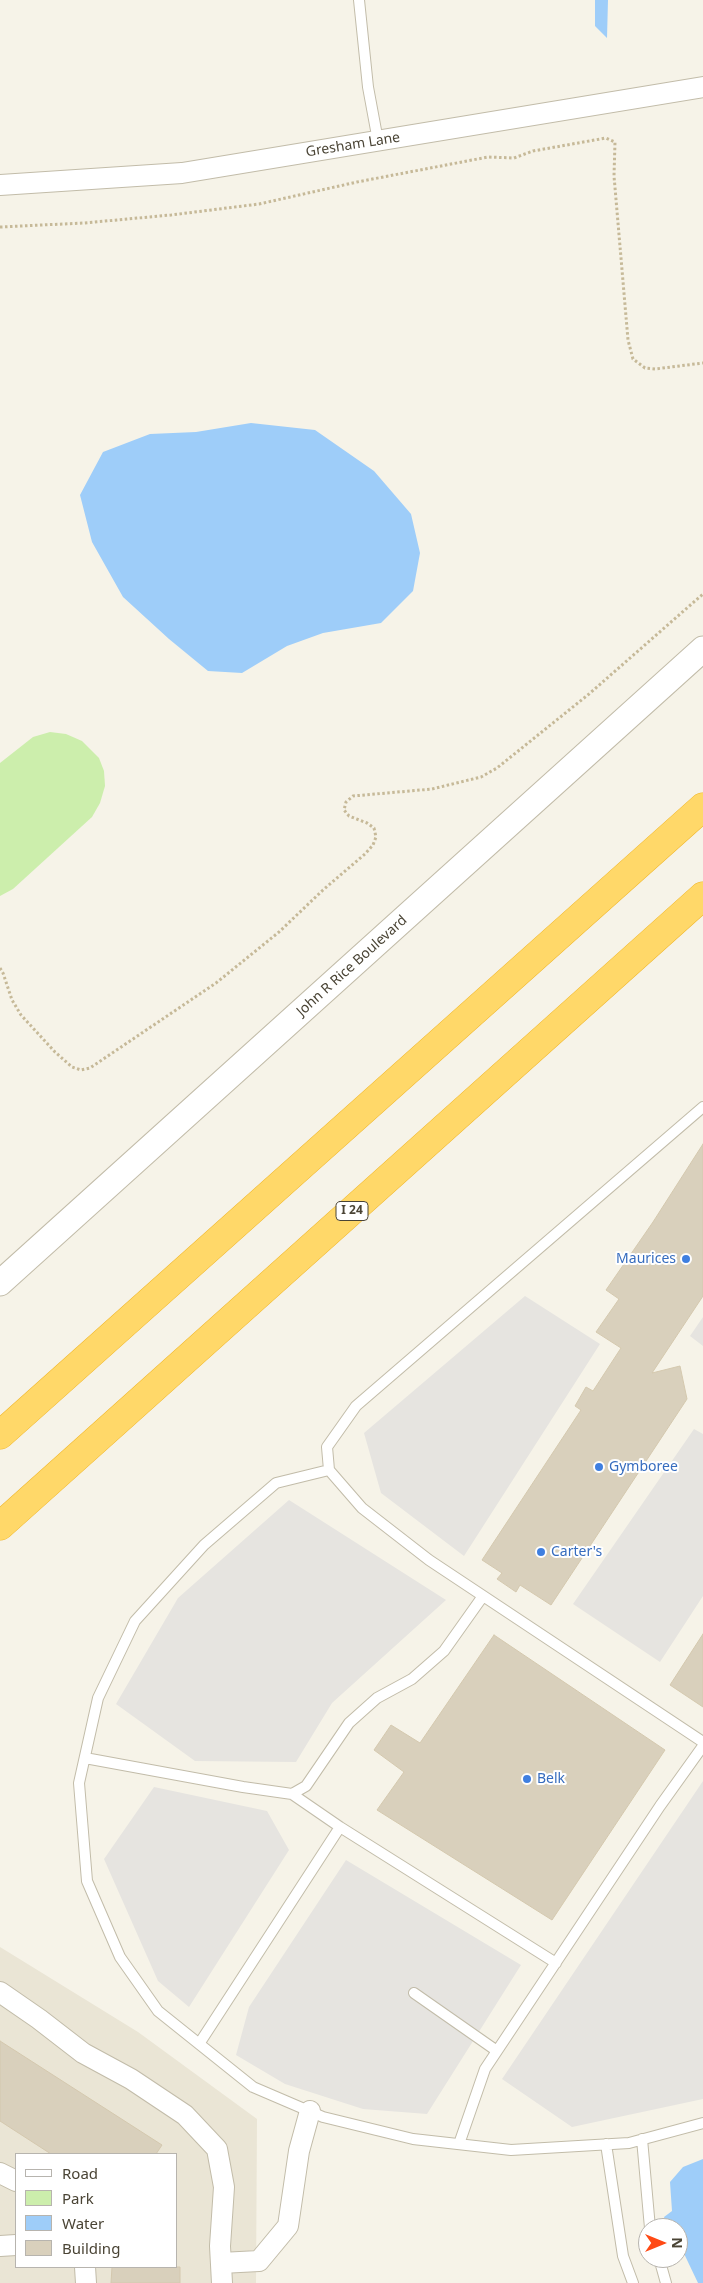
<!DOCTYPE html>
<html>
<head>
<meta charset="utf-8">
<style>
  body { margin:0 }
  #map { position:relative; width:703px; height:2283px; overflow:hidden; background:#f6f3e8; font-family:"Noto Sans",sans-serif }
  canvas { display:block }
  .legend { position:absolute; left:15px; top:2153px; width:162px; height:115px; box-sizing:border-box; background:#fff; border:1px solid #b7b4ae; margin:0; padding:6px 9px; list-style:none; font-size:15px; color:#4a4435 }
  .legend li { display:flex; align-items:center; gap:10px; height:25px }
  .legend b { width:25px; border:1px solid #b7b4ae }
  .north { position:absolute; left:638px; top:2218px; width:50px; height:50px; box-sizing:border-box; background:#fff; border:1px solid #b7b4ae; border-radius:50%; rotate:90deg; font-size:14px; font-weight:700; line-height:20px; text-align:center; color:#4a4435 }
  .north::after { content:''; display:block; margin:auto; width:18px; height:22px; background:#ff4a15; clip-path:polygon(50% 0,100% 100%,50% 72%,0 100%) }
</style>
</head>
<body>
<div id="map">
<canvas width="703" height="2283"></canvas>
<ul class="legend">
<li><b style="height:6px;background:#fff"></b>Road</li>
<li><b style="height:14px;background:#cceeac"></b>Park</li>
<li><b style="height:14px;background:#9ecdf9"></b>Water</li>
<li><b style="height:14px;background:#d9d0bc"></b>Building</li>
</ul>
<div class="north">N</div>
</div>
<script>
const ctx = document.querySelector('canvas').getContext('2d');
ctx.lineJoin = 'round';
function paint(path, color) {
  ctx.fillStyle = color;
  ctx.fill(path, 'evenodd');
}
function toPath(rows) {
  const path = new Path2D();
  for (const r of rows) {
    path.moveTo(r[0], r[1]);
    for (let i = 2; i < r.length; i += 2) path.lineTo(r[i], r[i + 1]);
  }
  return path;
}
function strokePath(path, color, width, dash) {
  ctx.strokeStyle = color;
  ctx.lineWidth = width;
  ctx.lineCap = dash ? 'butt' : 'round';
  ctx.setLineDash(dash || []);
  ctx.stroke(path);
}
function label(font, color, halo, rows, align = 'center') {
  ctx.font = font + ' "Noto Sans",sans-serif';
  ctx.lineWidth = 4;
  ctx.setLineDash([]);
  ctx.textBaseline = 'middle';
  ctx.strokeStyle = halo;
  ctx.fillStyle = color;
  for (const [text, x, y, turn = 0] of rows) {
    ctx.save();
    ctx.translate(x, y);
    ctx.rotate((+turn || 0) * Math.PI / 180);
    ctx.textAlign = isNaN(turn) ? turn : align;
    if (halo) ctx.strokeText(text, 0, 0);
    ctx.fillText(text, 0, 0);
    ctx.restore();
  }
}
const residential = toPath([
  [0,1947,138,2032,257,2119,256,2283,0,2283],
  [16,2154,176,2154,176,2267,16,2267]
]);
const green = toPath([
  [50,732,66,734,82,741,99,758,104,771,105,786,100,803,92,817,13,889,0,896,0,763,33,737]
]);
const parking = toPath([
  [525,1296,600,1344,464,1556,381,1493,364,1433],
  [703,1317,703,1346,690,1336],
  [694,1429,703,1434,703,1596,660,1662,573,1604],
  [289,1500,446,1600,332,1703,296,1762,195,1761,116,1704,178,1598],
  [703,1781,703,2099,572,2127,502,2079],
  [154,1787,267,1811,289,1850,189,2007,158,1981,104,1859],
  [346,1860,521,1965,427,2114,363,2109,285,2084,236,2055,249,2007]
]);
const water = toPath([
  [595,0,608,0,607,38,595,26],
  [251,423,315,430,374,471,411,514,420,553,413,591,381,623,323,633,287,646,242,673,208,671,169,639,123,597,92,542,80,495,103,452,150,434,196,432],
  [703,2159,703,2283,698,2283,678,2241,678,2228,667,2228,664,2217,672,2211,670,2182,683,2167]
]);
const building = toPath([
  [703,1144,703,1296,652,1373,680,1366,687,1399,551,1605,520,1585,516,1592,497,1579,502,1573,482,1560,581,1410,575,1406,586,1387,593,1391,621,1348,596,1332,619,1299,606,1290,653,1222,703,1144],
  [703,1634,703,1707,670,1685,703,1634],
  [494,1635,665,1750,552,1920,377,1810,404,1772,374,1750,391,1725,420,1743,494,1635],
  [0,2041,162,2145,156,2154,51,2154,0,2121,0,2041],
  [112,2267,180,2267,180,2283,111,2283,112,2267]
]);
const path = toPath([
  [0,227,84,223,171,215,259,204,357,182,488,157,514,158,533,151,606,138,615,142,614,176,628,340,633,359,645,368,655,369,703,363],
  [0,968,3,973,12,1000,21,1015,55,1052,72,1067,81,1070,90,1068,216,983,279,932,323,890,365,854,373,845,376,837,374,828,367,823,349,816,344,810,346,802,353,796,432,789,481,777,497,768,589,694,703,594]
]);
const service = toPath([
  [359,0,368,87,378,141],
  [703,1107,356,1406,327,1447,329,1470,362,1508,429,1560,703,1742],
  [329,1470,276,1483,204,1545,135,1621,98,1698,79,1783,87,1881,120,1957,158,2011,253,2087,323,2117,413,2139,511,2150,629,2143,703,2123],
  [85,1758,243,1787,292,1794,306,1786,349,1723,377,1698,412,1679,444,1651,483,1596],
  [292,1794,340,1827,556,1963],
  [414,1993,497,2051],
  [199,2044,340,1827],
  [642,2139,650,2228],
  [459,2144,485,2069,660,1806,703,1746],
  [606,2144,623,2256,633,2283],
  [659,2258,666,2283]
]);
const minor = toPath([
  [0,185,182,173,703,87],
  [0,1992,39,2019,83,2053,131,2079,185,2115,217,2149,224,2187,220,2246,222,2283],
  [0,2173,16,2181],
  [0,2246,16,2245],
  [221,2263,259,2261,288,2226,299,2151,310,2111],
  [85,2267,86,2283]
]);
const tertiary = toPath([
  [0,1283,703,649]
]);
const motorway = toPath([
  [0,1435,703,807],
  [0,1526,703,896]
]);
const markers = [
  [686,1259,5,"#3f7fe0"],
  [599,1467,5,"#3f7fe0"],
  [541,1552,5,"#3f7fe0"],
  [527,1779,5,"#3f7fe0"]
];
const shields = [
  [352,1211,32]
];
const shieldNames = [
  ["I 24",352,1211]
];
const streetNames = [
  ["Gresham Lane",353,145,-9],
  ["John R Rice Boulevard",352,966,-42]
];
const shopNames = [
  ["Maurices",676,1259,"right"],
  ["Gymboree",609,1467],
  ["Carter's",551,1552],
  ["Belk",537,1779]
];
paint(residential, '#eae5d5');
paint(green, '#cceeac');
paint(parking, '#e6e4e0');
paint(water, '#9ecdf9');
paint(building, '#d9d0bc');
strokePath(building, '#d4c8ae', 1);
strokePath(service, '#c2bca9', 12);
strokePath(minor, '#c2bca9', 22);
strokePath(tertiary, '#c2bca9', 27);
strokePath(motorway, '#f0b528', 29);
strokePath(path, '#c6b998', 3, [2.5, 2.5]);
strokePath(service, '#fff', 10);
strokePath(minor, '#fff', 20);
strokePath(tertiary, '#fff', 25);
strokePath(motorway, '#ffd869', 28);
for (const [x, y, r, color] of markers) {
  const dot = new Path2D();
  dot.arc(x, y, r, 0, 2 * Math.PI);
  ctx.fillStyle = color;
  ctx.fill(dot);
  strokePath(dot, '#fff', 2);
}
for (const [x, y, w] of shields) {
  const box = new Path2D();
  box.roundRect(x - w / 2, y - 9.5, w, 19, 4);
  ctx.fillStyle = '#fff';
  ctx.fill(box);
  strokePath(box, '#4a4435', 1);
}
label('bold 12px', '#4a4435', null, shieldNames);
label('14px', '#4a4435', '#fff', streetNames);
label('14px', '#366cbe', '#fff', shopNames, 'left');
</script>
</body>
</html>
